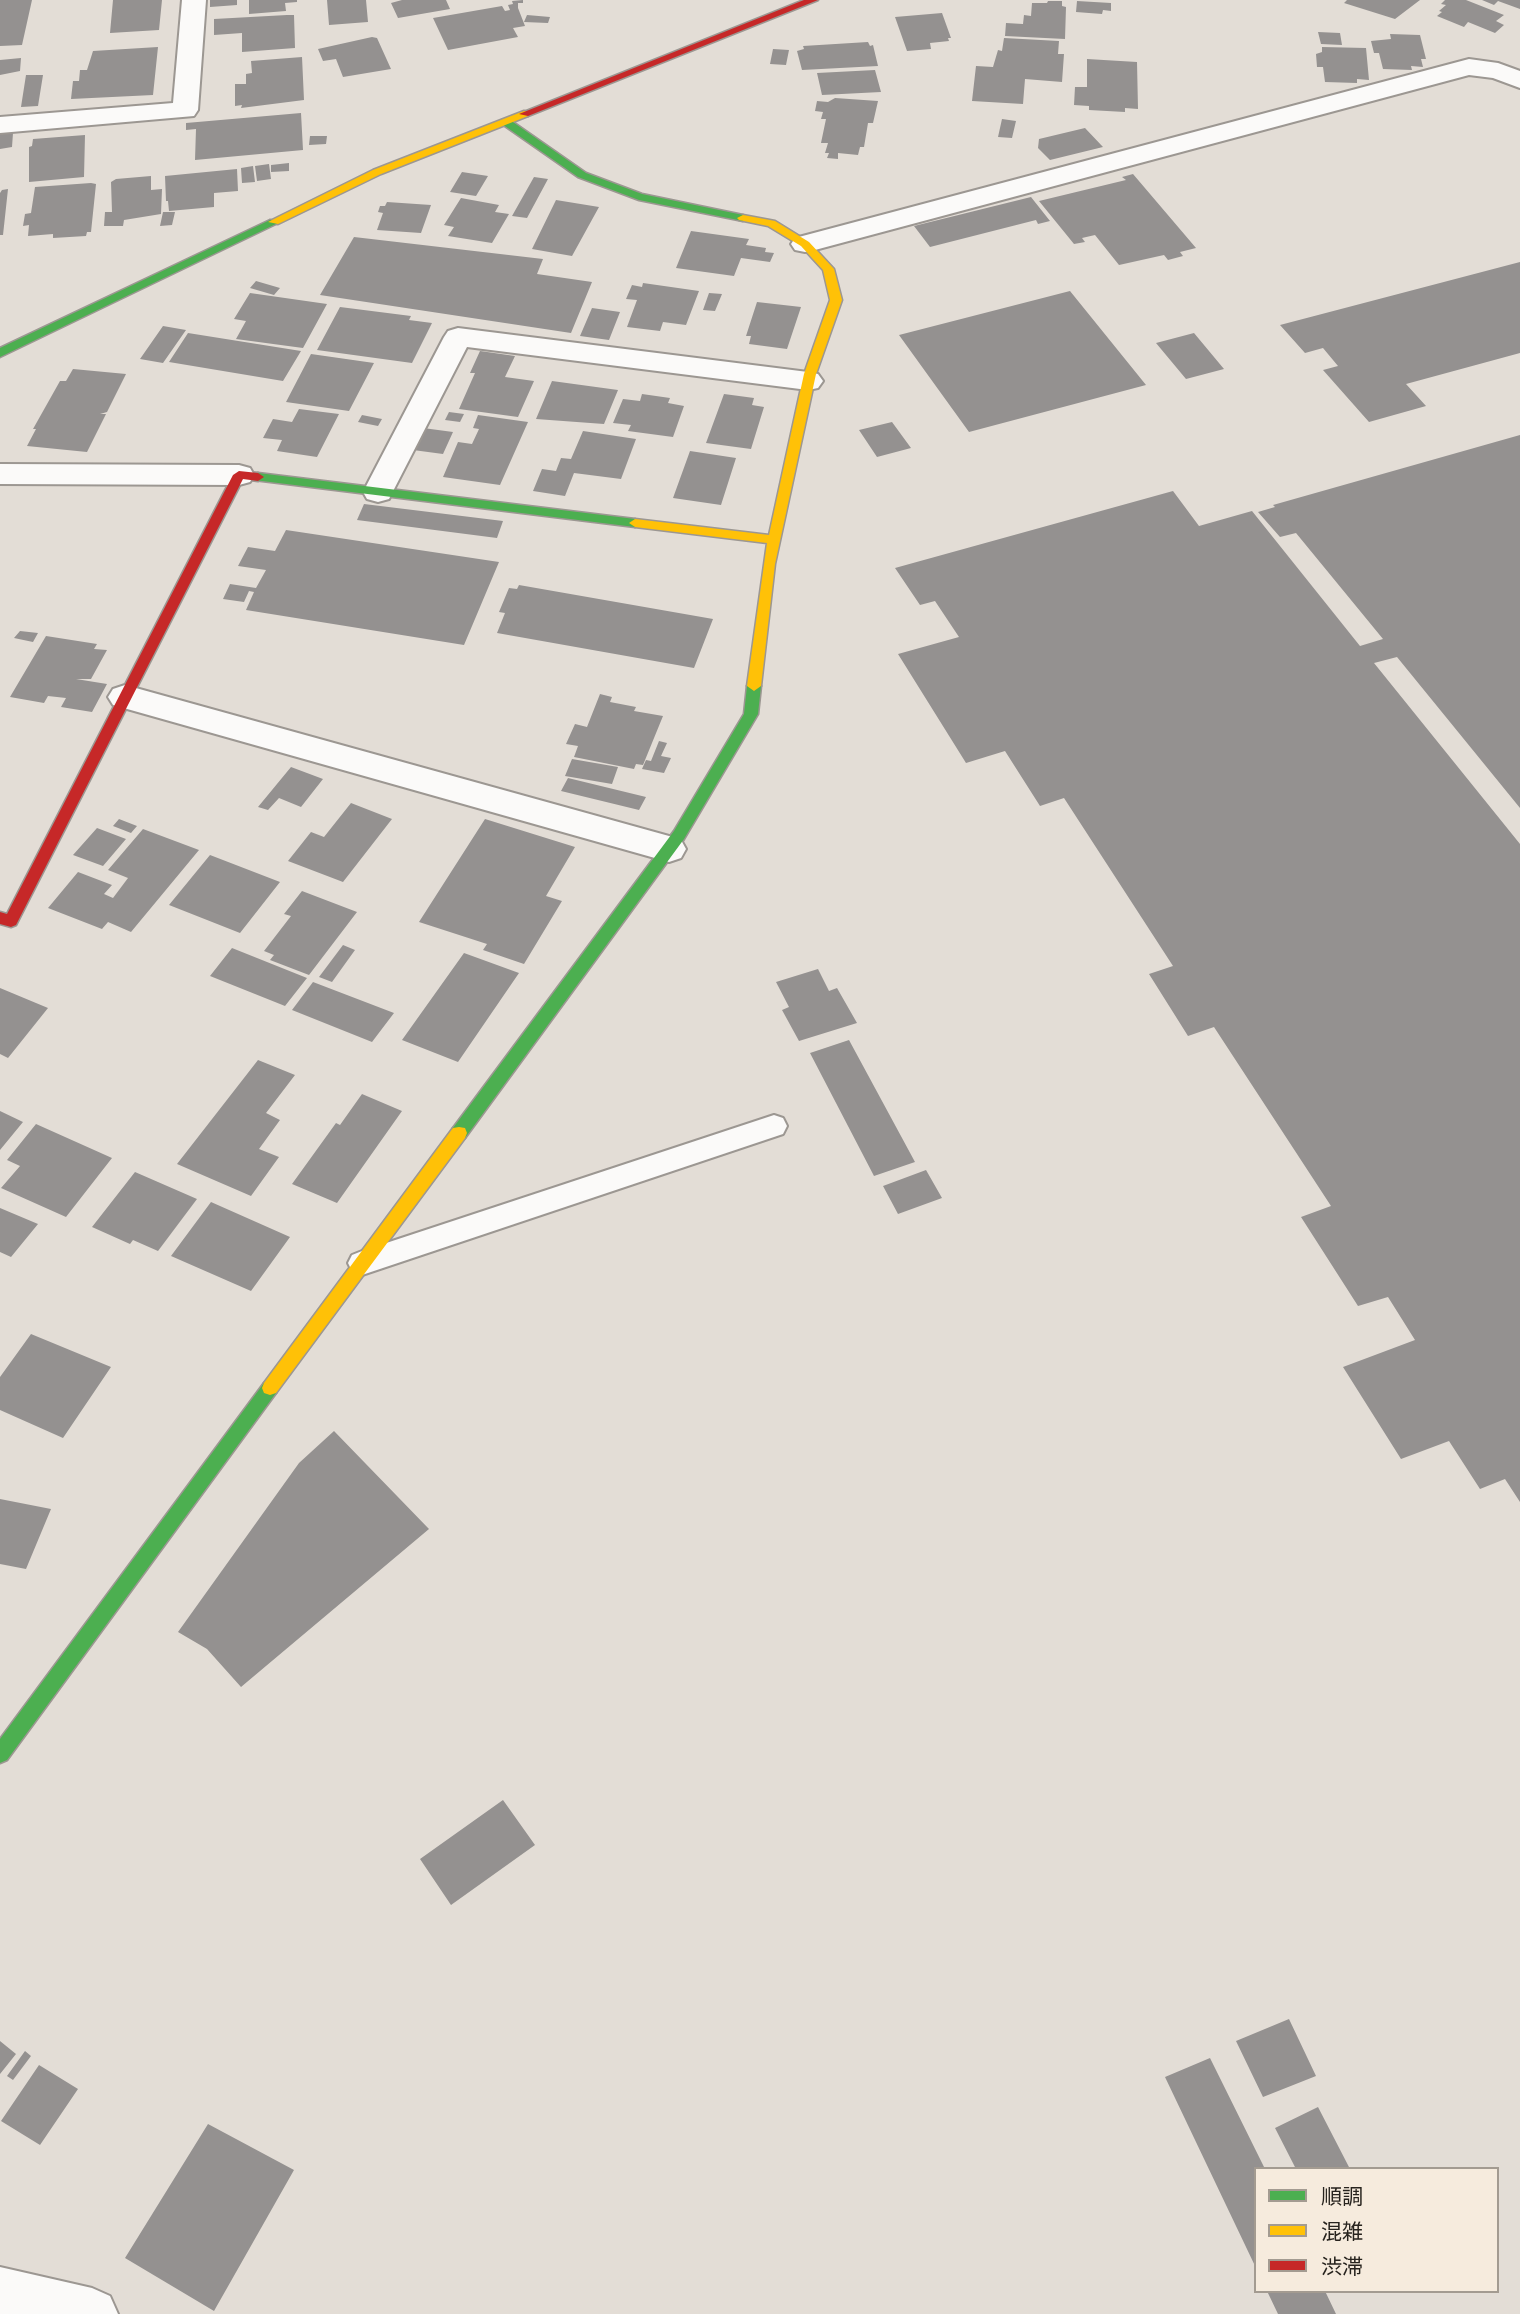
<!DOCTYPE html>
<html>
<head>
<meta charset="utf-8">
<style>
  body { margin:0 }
  #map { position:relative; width:1520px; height:2314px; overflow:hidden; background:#e3ddd6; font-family:"Nunito Sans","Noto Sans JP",sans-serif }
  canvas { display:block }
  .legend { position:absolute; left:1254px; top:2167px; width:245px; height:126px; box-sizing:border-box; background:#f6ebdd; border:2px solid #a39b91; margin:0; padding:9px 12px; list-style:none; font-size:21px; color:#27231e }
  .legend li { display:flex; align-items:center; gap:14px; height:35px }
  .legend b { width:35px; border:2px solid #a39b91 }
</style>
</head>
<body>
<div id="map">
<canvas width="1520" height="2314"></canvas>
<ul class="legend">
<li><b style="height:9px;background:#4caf50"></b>順調</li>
<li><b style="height:9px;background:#ffc107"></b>混雑</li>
<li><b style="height:9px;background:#c62828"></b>渋滞</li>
</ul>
</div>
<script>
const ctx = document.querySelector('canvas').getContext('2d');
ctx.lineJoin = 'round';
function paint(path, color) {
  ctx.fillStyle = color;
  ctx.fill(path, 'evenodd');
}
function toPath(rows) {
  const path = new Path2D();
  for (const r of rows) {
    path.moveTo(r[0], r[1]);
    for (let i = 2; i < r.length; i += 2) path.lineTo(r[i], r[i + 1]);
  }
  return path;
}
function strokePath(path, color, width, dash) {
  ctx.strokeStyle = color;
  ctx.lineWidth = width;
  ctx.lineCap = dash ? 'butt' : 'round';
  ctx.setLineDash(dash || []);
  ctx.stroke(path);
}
const building = toPath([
  [0,0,32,0,22,45,0,46],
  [113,0,162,0,159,30,110,33],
  [210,0,237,0,237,5,210,7],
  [249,0,297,0,297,2,285,3,286,11,249,14],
  [327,0,366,0,368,22,329,25],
  [402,0,446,0,450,9,398,18,391,3],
  [523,0,523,3,518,3,518,8,525,26,513,28,518,37,448,50,433,18,502,6,505,11,510,10,508,5,513,4,512,1],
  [1347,0,1420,0,1395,19,1344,3],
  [1445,0,1466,0,1504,15,1496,21,1504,25,1495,33,1468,22,1464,27,1437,16,1442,12,1439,11,1446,5,1441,4],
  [1482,0,1520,0,1520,9,1498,1,1494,5],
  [1048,1,1062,1,1062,6,1066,7,1065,39,1005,36,1006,23,1023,24,1024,15,1031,16,1032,3,1047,3],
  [1077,1,1111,3,1111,11,1103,10,1102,14,1076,12],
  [942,13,951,38,948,38,949,41,930,43,931,49,907,51,895,17],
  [287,15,294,15,295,48,242,52,242,33,214,35,214,19],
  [527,15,550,17,548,23,524,22],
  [1318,32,1340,33,1342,45,1321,44],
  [1390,34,1420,35,1426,59,1421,59,1423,67,1411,66,1412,70,1383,69,1379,53,1374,53,1371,41,1391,39],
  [372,37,377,38,391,69,343,77,336,59,323,61,318,49],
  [1004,38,1059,41,1058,54,1064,54,1062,82,1025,79,1023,104,972,101,976,66,993,67,998,50,1002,51],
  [868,42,870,46,873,45,878,66,802,70,797,51,804,49,803,46],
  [158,47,153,95,71,99,73,81,79,81,80,70,87,70,93,51],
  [1322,47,1366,48,1369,80,1357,79,1357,83,1325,82,1323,67,1317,67,1316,54,1322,52],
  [773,49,789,50,786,65,770,64],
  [302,57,304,100,241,108,242,105,235,106,235,84,246,84,246,74,252,73,251,61],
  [21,58,20,71,0,75,0,60],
  [1087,59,1137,62,1138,109,1125,108,1125,112,1089,110,1089,106,1074,105,1075,87,1087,87],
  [875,70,881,92,822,95,817,73],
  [26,75,43,75,38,106,21,107],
  [835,98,878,101,873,123,868,123,864,147,860,147,858,155,838,153,838,159,827,158,829,153,825,153,828,143,821,143,826,119,821,119,823,112,815,111,817,101,828,102],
  [301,113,303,150,195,160,196,129,186,130,186,123],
  [1002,119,1016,121,1012,138,998,137],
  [1085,128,1103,147,1050,160,1038,148,1039,139],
  [13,133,12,147,0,149,0,134],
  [85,135,84,177,29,182,29,147,32,146,33,139],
  [310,136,327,136,326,144,309,145],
  [289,163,289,171,271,172,271,165],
  [269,164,271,179,257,181,255,166],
  [253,166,255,182,242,183,241,168],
  [237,169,238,191,214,193,214,207,169,211,168,201,166,201,165,176],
  [462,172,488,176,476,196,450,192],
  [1133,174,1196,248,1180,252,1183,256,1168,260,1164,255,1119,265,1095,235,1082,238,1085,242,1074,244,1039,201,1126,180,1122,177],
  [151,176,151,190,162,189,161,214,124,220,123,226,104,226,105,212,112,212,111,182,116,179],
  [534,177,548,179,527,218,512,216],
  [91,183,96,184,91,232,87,232,86,236,53,238,53,234,28,236,29,225,23,226,25,214,31,213,35,187],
  [8,189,3,235,0,235,0,193,2,190],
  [1031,197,1050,221,1038,224,1036,220,930,247,914,226],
  [461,198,499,205,495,212,509,214,492,243,448,236,454,227,444,225],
  [556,200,599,207,572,256,532,249],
  [387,202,431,205,421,233,377,230,383,213,378,212,380,206,385,206],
  [163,212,175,212,172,225,160,226],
  [691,231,749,239,746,245,766,248,765,252,774,253,770,262,741,258,734,276,676,268],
  [354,237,543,259,537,274,592,282,571,333,320,295],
  [1520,262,1520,353,1406,384,1426,406,1369,422,1323,370,1338,366,1323,348,1305,353,1280,325],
  [256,281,280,288,274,295,250,288],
  [643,283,699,291,686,325,663,322,660,331,627,327,637,300,626,299,632,285,642,287],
  [1070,291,1146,385,969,432,899,335],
  [250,293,327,304,303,348,236,339,246,321,234,319],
  [709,293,722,294,715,311,703,310],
  [757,302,801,307,787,349,749,344,751,336,746,336],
  [340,307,411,316,409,320,432,323,412,363,317,350],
  [592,308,620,312,609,340,580,336],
  [163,326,186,330,163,363,140,359],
  [188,333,301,351,283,381,169,362],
  [1194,333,1224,369,1186,379,1156,343],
  [480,351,515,356,505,377,534,381,518,417,459,409,475,373,470,373],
  [311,354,374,363,349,411,286,402],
  [73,369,126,374,107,412,100,414,106,414,87,452,27,446,36,429,33,429,60,381,66,381],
  [552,381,618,390,604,424,536,419],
  [642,394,670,398,668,403,684,406,673,437,628,431,631,425,613,423,623,399,640,401],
  [724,394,754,398,752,405,764,407,751,449,706,443],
  [299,409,339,414,317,457,277,451,282,440,263,438,273,419,292,422],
  [449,412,464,414,460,422,445,420],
  [362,415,382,419,378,426,358,422],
  [478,415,528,422,500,485,443,477,458,442,472,444,479,429,473,428],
  [892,422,911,448,877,457,859,430],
  [423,428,453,432,443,454,413,450],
  [583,431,636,439,621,479,574,473,565,496,533,491,542,469,556,471,561,458,571,459],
  [1520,435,1520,808,1397,657,1374,663,1520,844,1520,1502,1505,1479,1480,1489,1449,1441,1401,1459,1343,1367,1415,1340,1388,1297,1358,1306,1301,1217,1331,1206,1214,1027,1188,1036,1149,974,1173,966,1064,798,1040,806,1005,751,966,763,898,654,959,637,935,601,920,605,895,568,1173,491,1199,526,1252,511,1360,646,1383,639,1296,533,1280,537,1258,512,1275,507,1273,505],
  [690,451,736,458,721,505,673,498],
  [364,504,503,521,497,538,357,520],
  [286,530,499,562,464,645,246,610,254,592,249,591,244,602,223,599,230,584,256,588,266,570,238,566,248,547,275,551],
  [519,585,713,619,694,668,497,633,505,613,499,612,509,588,517,589],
  [20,631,38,633,33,642,14,638],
  [46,636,97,644,94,649,107,650,91,679,76,679,107,684,92,712,61,707,66,698,48,696,44,703,10,697],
  [600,694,612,697,610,702,636,707,634,711,663,716,643,765,636,764,634,769,574,757,578,746,566,744,575,724,587,727],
  [659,741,667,743,661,756,671,758,664,773,642,769,646,760,651,761],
  [572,759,618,767,612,784,565,776],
  [291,767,323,779,301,807,279,798,268,810,258,807],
  [568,778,646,797,639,810,561,791],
  [351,803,392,819,343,882,288,861,311,832,324,837],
  [119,819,137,826,131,833,113,826],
  [485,819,575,847,546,896,562,901,524,964,483,950,487,944,419,922],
  [97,828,126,839,103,866,73,855],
  [143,829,199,850,131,932,108,922,102,929,48,908,78,872,112,885,104,894,113,898,128,878,108,870],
  [210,855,280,882,240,933,169,905],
  [302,891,357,912,309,975,270,960,274,955,264,951,291,916,284,914],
  [343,945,355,950,332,982,319,977],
  [232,948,307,978,285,1006,210,976],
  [464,953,519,973,458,1062,402,1040],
  [818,969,829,991,837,988,857,1023,799,1041,782,1010,789,1007,776,982],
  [313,982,394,1013,372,1042,292,1010],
  [0,988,48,1008,8,1058,0,1054],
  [849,1040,915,1162,874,1176,810,1053],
  [258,1060,295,1075,266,1113,280,1120,259,1149,279,1157,251,1196,177,1164],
  [362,1094,402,1111,337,1203,292,1184,336,1123,340,1125],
  [0,1111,23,1122,0,1150],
  [36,1124,112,1158,66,1217,1,1188,20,1166,7,1160],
  [926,1170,942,1198,898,1214,883,1186],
  [135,1172,197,1199,158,1251,133,1240,130,1244,92,1227],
  [211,1202,290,1237,251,1291,171,1256],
  [0,1208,38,1224,11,1257,0,1252],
  [31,1334,111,1367,63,1438,0,1410,0,1377],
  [334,1431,429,1529,241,1687,207,1649,178,1632,299,1463],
  [0,1499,51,1509,26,1569,0,1564],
  [503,1800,535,1845,451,1905,420,1859],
  [1289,2019,1316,2076,1263,2097,1236,2041],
  [0,2041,16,2054,0,2074],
  [25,2051,31,2056,13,2080,7,2076],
  [1210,2058,1265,2169,1256,2169,1256,2268,1165,2077],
  [39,2065,78,2089,40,2145,1,2121],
  [1318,2107,1350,2169,1296,2169,1275,2128],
  [208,2124,294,2170,214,2311,125,2258],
  [1267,2291,1325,2291,1336,2314,1278,2314]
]);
const lane = toPath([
  [774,1115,783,1118,787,1126,783,1134,362,1275,352,1271,348,1263,352,1255,362,1251,774,1115]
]);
const street = toPath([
  [182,0,206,0,198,110,194,116,0,133,0,117,173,103,182,0],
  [1469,59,1498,63,1520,71,1520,88,1493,78,1469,75,815,250,805,252,795,250,791,244,795,238,1469,59],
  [458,328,808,372,818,374,823,381,818,388,808,390,467,347,389,499,378,502,367,499,363,492,444,337,448,331,458,328],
  [0,464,239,465,250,468,254,475,250,482,239,485,0,484,0,464],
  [125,685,669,836,681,840,686,849,681,858,669,862,113,705,108,697,113,689,125,685],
  [0,2267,92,2288,110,2296,118,2314,0,2314,0,2267]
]);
const fast = toPath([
  [502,120,510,120,586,173,642,194,743,215,749,218,743,221,639,200,578,177,502,124,502,120],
  [270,220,280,222,0,357,0,348,270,220],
  [258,473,635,519,641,523,635,527,254,480,252,477,258,473],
  [754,681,761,686,758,714,684,839,465,1138,453,1138,451,1133,453,1128,674,831,744,714,747,686,754,681],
  [270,1381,276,1383,278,1388,276,1393,7,1760,0,1763,0,1739,264,1383,270,1381]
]);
const slow = toPath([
  [524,111,528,112,528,116,381,174,278,224,268,222,373,170,524,111],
  [743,215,775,221,809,242,834,269,842,300,816,374,775,564,761,686,754,691,747,686,767,543,635,527,629,523,635,519,769,535,804,374,830,300,823,270,801,246,768,226,739,220,737,218,743,215],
  [459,1127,465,1128,467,1133,465,1138,276,1393,270,1395,264,1393,262,1388,264,1383,453,1128,459,1127]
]);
const jam = toPath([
  [804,0,818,0,528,116,519,114,804,0],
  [239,471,258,473,264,477,258,481,243,479,16,925,11,927,0,924,0,912,7,914,233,475,239,471]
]);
paint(building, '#949190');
strokePath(lane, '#9c9792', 4);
strokePath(street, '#9c9792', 4);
strokePath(fast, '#9c9792', 3);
strokePath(slow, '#9c9792', 3);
strokePath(jam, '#9c9792', 3);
paint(lane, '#fbfaf9');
paint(street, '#fbfaf9');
paint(fast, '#4caf50');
paint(slow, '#ffc107');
paint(jam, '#c62828');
</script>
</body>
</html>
